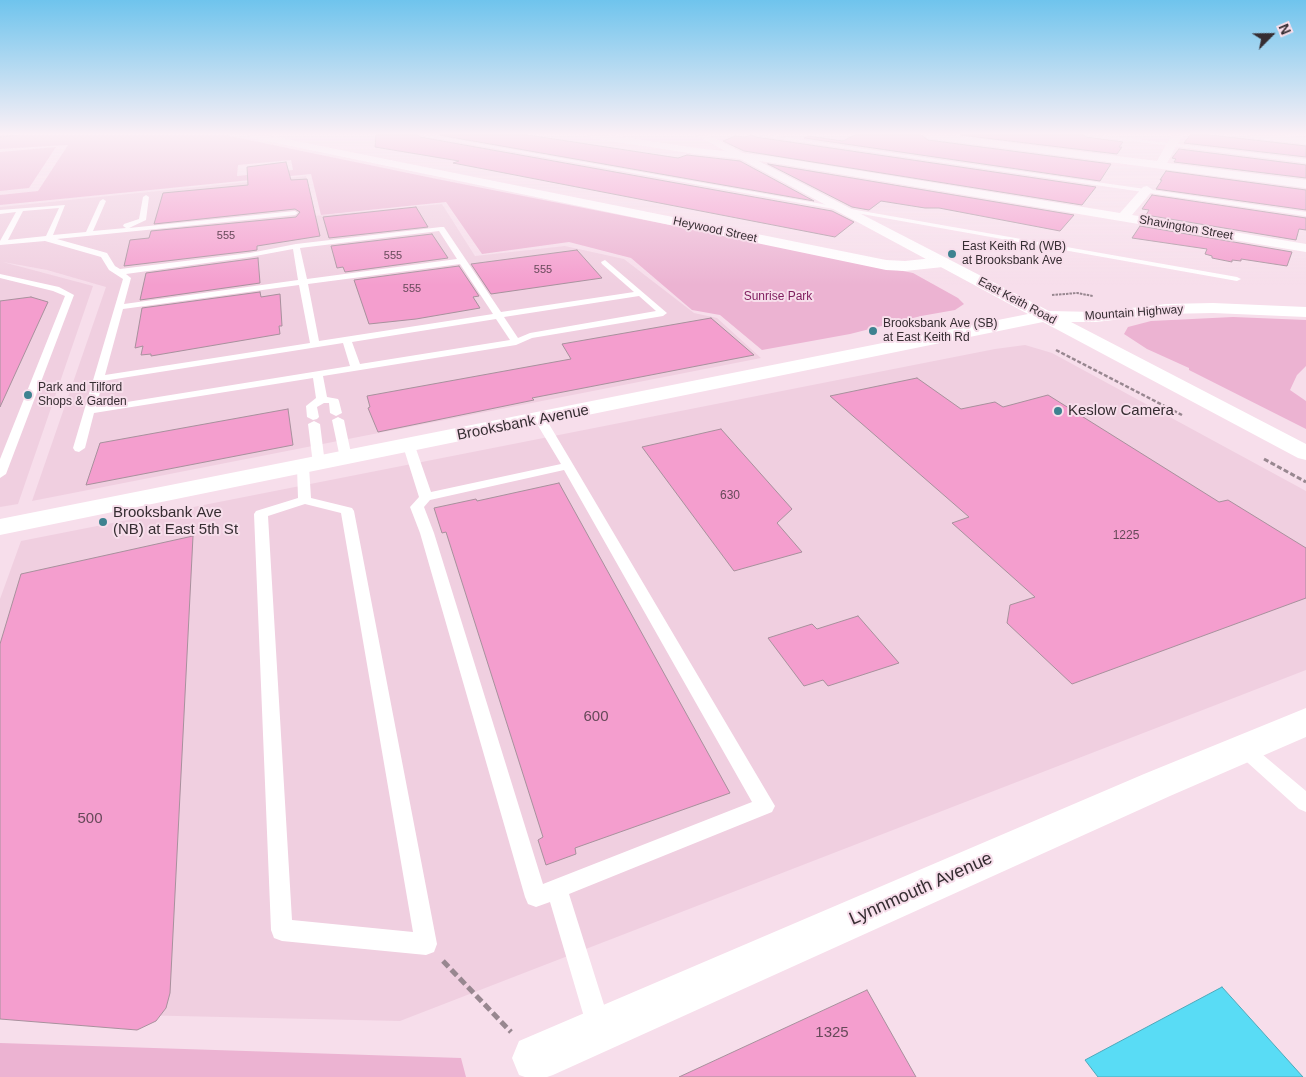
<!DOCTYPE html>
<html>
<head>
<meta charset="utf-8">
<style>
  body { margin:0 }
  #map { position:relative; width:1306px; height:1077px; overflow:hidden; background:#f7deeb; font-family:Arial,sans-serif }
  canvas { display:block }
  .north { position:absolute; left:1246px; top:10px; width:50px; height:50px; -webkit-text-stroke:4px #f7deeb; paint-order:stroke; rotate:67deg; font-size:14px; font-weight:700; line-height:20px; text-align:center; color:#362d32 }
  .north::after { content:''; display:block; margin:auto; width:18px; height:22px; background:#362d32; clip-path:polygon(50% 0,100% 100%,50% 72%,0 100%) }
</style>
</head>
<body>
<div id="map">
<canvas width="1306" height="1077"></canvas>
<div class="north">N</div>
</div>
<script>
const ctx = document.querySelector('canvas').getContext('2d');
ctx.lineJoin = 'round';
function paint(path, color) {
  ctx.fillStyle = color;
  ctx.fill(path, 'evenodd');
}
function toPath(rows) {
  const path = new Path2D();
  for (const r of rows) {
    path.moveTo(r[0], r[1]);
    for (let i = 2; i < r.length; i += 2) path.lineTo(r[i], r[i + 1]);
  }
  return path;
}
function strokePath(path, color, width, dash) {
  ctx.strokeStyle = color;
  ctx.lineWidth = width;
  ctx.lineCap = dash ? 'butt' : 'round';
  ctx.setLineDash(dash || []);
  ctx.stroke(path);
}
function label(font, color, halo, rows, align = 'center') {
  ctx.font = font + ' Arial,sans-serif';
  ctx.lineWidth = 4;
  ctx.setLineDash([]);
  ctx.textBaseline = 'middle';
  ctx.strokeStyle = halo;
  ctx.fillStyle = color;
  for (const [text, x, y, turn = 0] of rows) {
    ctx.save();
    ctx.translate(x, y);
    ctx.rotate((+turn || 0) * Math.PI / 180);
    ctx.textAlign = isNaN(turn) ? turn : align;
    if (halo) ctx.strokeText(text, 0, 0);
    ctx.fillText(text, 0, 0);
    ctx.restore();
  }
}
const built = toPath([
  [306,176,313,216,442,204,475,256,565,246,624,259,694,313,717,318,761,358,32,501,106,287,47,270,3,262,93,286,18,504,0,507,0,207],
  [1025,345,1052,353,1306,491,1306,670,400,1021,0,1012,0,599,21,541,995,349]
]);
const green = toPath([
  [0,135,225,135,437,179,913,273,958,298,964,304,955,310,921,316,850,334,762,350,720,315,692,310,631,258,569,242,482,254,446,202,321,215,311,174,0,205,0,195,38,191,68,145,0,149],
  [291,160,293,170,237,176,238,165],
  [56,147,29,188,0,191,0,152],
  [1233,317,1306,320,1306,366,1297,375,1290,390,1306,401,1306,429,1189,370,1189,368,1147,349,1124,334,1128,327,1151,321],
  [0,1043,461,1058,466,1077,0,1077]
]);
const water = toPath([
  [1222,987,1303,1077,1098,1077,1085,1060,1222,987]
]);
const building = toPath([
  [376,135,418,135,420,137,832,211,854,222,835,237,453,163,459,161,375,147,376,135],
  [439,135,528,135,678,158,687,155,740,161,814,201,439,135],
  [751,135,756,137,1096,187,1082,205,744,151,723,141,735,136,745,137,751,135],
  [855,135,921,135,928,140,1111,164,1100,181,804,138,808,136,843,141,855,135],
  [960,135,1084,135,1086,137,1123,142,1119,147,1122,147,1117,154,960,135],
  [1190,135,1210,135,1306,146,1306,157,1184,143,1190,135],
  [1179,149,1306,165,1306,178,1174,162,1176,159,1172,158,1179,149],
  [286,162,291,180,307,179,320,236,257,246,257,250,250,251,124,266,130,240,149,238,151,231,296,217,300,212,295,209,154,224,163,193,248,185,247,167,286,162],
  [768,164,1074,215,1060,231,939,208,925,208,881,201,869,210,852,207,768,164],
  [1166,171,1306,190,1306,210,1156,189,1162,180,1160,180,1166,171],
  [1152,195,1306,218,1306,230,1299,229,1296,240,1146,215,1149,210,1142,209,1152,195],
  [416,207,428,227,329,238,323,217,416,207],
  [1140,226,1292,252,1287,266,1241,259,1241,261,1232,260,1232,262,1212,258,1212,256,1205,254,1207,249,1132,238,1140,226],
  [432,234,448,258,345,272,343,267,337,268,331,246,432,234],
  [577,250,602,278,491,294,471,264,577,250],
  [258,258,260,283,140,300,146,273,258,258],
  [459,266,479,296,473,297,480,308,416,319,369,324,354,280,459,266],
  [260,292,261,297,280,294,282,326,279,326,280,334,151,356,151,354,141,355,143,346,135,348,142,308,260,292],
  [31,297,48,302,0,407,0,301,31,297],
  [711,318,754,355,532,398,534,400,378,432,368,408,370,407,367,396,571,359,562,344,711,318],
  [917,378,961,409,995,402,1003,407,1048,395,1219,502,1228,500,1306,548,1306,598,1072,684,1007,623,1010,605,1035,597,952,523,969,517,830,396,917,378],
  [288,409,293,445,86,485,100,443,288,409],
  [721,429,792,509,777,523,802,552,734,571,642,447,721,429],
  [559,483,730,793,575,848,576,854,546,865,538,840,543,837,446,532,442,533,434,508,476,499,477,501,559,483],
  [193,536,170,993,166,1008,156,1021,137,1030,0,1019,0,644,21,574,193,536],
  [858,616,899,663,828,686,823,680,804,686,768,638,812,624,817,629,858,616],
  [867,990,916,1077,679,1077,867,990]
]);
const pathFar4 = toPath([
  [0,137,18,135]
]);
const pathFar3 = toPath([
  [1052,295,1077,293,1093,296]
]);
const pathFar2 = toPath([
  [1056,350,1182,415]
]);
const pathFar1 = toPath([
  [1264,459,1306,482]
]);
const path = toPath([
  [443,961,511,1032]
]);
const service = toPath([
  [420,135,430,135,1237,277,1241,279,1237,281,420,135],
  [756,135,767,135,1306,212,1306,216,756,135],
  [1086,135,1099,135,1306,159,1306,163,1086,135],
  [146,195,149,197,146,220,129,228,295,211,298,213,295,215,57,239,107,253,115,266,120,269,250,253,296,244,441,227,444,227,501,312,634,292,602,264,601,262,605,260,667,313,663,316,532,338,516,345,323,376,327,397,338,399,339,401,342,413,336,416,330,413,329,403,324,403,317,407,319,417,317,419,313,420,307,417,306,406,316,398,313,378,94,413,85,448,79,452,75,451,73,448,123,279,109,270,101,257,45,241,0,245,0,241,16,212,0,214,0,210,65,205,53,235,86,232,100,201,103,199,106,201,93,231,126,228,123,226,124,224,139,219,143,197,146,195],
  [59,208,46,236,8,240,23,211,59,208],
  [439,231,457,259,307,279,300,248,439,231],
  [293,249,298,280,124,304,131,278,126,274,250,257,293,249],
  [460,264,493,314,319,341,308,284,460,264],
  [299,285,310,343,105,375,123,309,299,285],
  [639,296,656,311,530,333,518,338,504,317,639,296],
  [496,319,510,340,360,364,352,342,496,319],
  [343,343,350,366,96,407,103,381,343,343],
  [0,274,59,287,74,295,6,474,0,478,0,459,65,296,53,291,0,278,0,274],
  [540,416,546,419,574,466,775,806,772,812,569,894,611,1027,608,1036,599,1039,590,1036,587,1027,550,902,536,907,528,904,525,897,420,533,410,507,419,497,403,446,409,442,415,446,431,492,561,464,534,419,540,416],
  [564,470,752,802,543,884,434,533,424,507,430,500,564,470],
  [338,417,344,420,352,458,346,462,340,458,332,420,338,417],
  [314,421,320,424,325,464,319,468,313,464,308,424,314,421],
  [303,463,309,467,311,498,352,508,354,511,437,944,434,952,426,955,282,941,274,938,271,930,254,514,256,511,298,498,297,467,303,463],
  [305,504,341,513,413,932,292,920,268,516,305,504],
  [1244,741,1250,744,1306,791,1306,812,1299,809,1238,754,1235,749,1238,744,1244,741]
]);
const minor = toPath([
  [248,135,266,135,886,260,905,261,943,257,948,259,951,262,948,265,943,267,905,271,886,270,253,138,248,135],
  [587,135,609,135,696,148,768,156,1120,213,1143,187,1147,186,1153,190,1132,215,1306,244,1306,252,768,162,696,154,592,138,587,135],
  [923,135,948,135,1157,161,1172,135,1182,135,1167,163,1306,180,1306,188,928,138,923,135],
  [1247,135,1276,135,1306,138,1306,144,1252,138,1247,135],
  [1306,708,1306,737,1170,796,553,1075,547,1077,525,1077,519,1075,512,1058,519,1041,1144,774,1306,708]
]);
const secondary = toPath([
  [696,135,708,135,1049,311,1096,312,1166,304,1213,303,1306,307,1306,317,1213,313,1166,314,1096,322,1071,322,1306,444,1306,460,1298,458,1043,322,0,535,0,519,1028,314,696,135]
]);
const markers = [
  [952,254,5,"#3e8290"],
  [873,331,5,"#3e8290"],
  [28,395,5,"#3e8290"],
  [1058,411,5,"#3e8290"],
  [103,522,5,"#3e8290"]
];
const farNumbernames = [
  ["555",226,236],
  ["555",393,256],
  ["555",543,270],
  ["555",412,289]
];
const farStreetnames = [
  ["Shavington Street",1186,228,10],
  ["Heywood Street",715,230,12],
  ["East Keith Road",1017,301,28],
  ["Mountain Highway",1134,313,-4]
];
const farPoinames = [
  ["East Keith Rd (WB)",962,247],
  ["at Brooksbank Ave",962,261],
  ["Brooksbank Ave (SB)",883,324],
  ["at East Keith Rd",883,338],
  ["Park and Tilford",38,388],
  ["Shops & Garden",38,402]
];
const farParknames = [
  ["Sunrise Park",778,297]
];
const numberNames = [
  ["630",730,496],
  ["1225",1126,536]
];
const poiNames = [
  ["Keslow Camera",1068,411],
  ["Brooksbank Ave",113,513],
  ["(NB) at East 5th St",113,530]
];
const streetNames = [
  ["Brooksbank Avenue",523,423,-11]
];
const nearNumbernames = [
  ["600",596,717],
  ["500",90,819],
  ["1325",832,1033]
];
const nearStreetnames = [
  ["Lynnmouth Avenue",921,889,-24]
];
paint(built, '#f0cfe0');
paint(green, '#ecb3d2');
paint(water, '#59dcf5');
strokePath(water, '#4ea8ba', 1);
paint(building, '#f49ece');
strokePath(building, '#a8919d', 1);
strokePath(pathFar4, '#988790', 1, [2, 1]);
strokePath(pathFar3, '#988790', 2, [2.5, 1]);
strokePath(pathFar2, '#988790', 2.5, [4, 2]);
strokePath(pathFar1, '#988790', 3, [5, 2.5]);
strokePath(path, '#988790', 5, [8, 4]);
paint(service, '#fff');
paint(minor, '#fff');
paint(secondary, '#fff');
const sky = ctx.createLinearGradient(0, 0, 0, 285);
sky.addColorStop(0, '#6fc4ed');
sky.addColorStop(0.47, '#fbf0f6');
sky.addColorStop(1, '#fbf0f600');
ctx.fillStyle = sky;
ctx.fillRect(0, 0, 1306, 285);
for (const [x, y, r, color] of markers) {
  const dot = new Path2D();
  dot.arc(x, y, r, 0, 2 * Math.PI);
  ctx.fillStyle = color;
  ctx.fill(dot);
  strokePath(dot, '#f7deeb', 2);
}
label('11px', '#664959', null, farNumbernames);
label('12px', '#362d32', '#f7deeb', farStreetnames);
label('12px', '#362d32', '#f7deeb', farPoinames, 'left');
label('12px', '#7e1c5d', '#f7deeb', farParknames);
label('12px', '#664959', null, numberNames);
label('15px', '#362d32', '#f7deeb', poiNames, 'left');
label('15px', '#362d32', '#f7deeb', streetNames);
label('15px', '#664959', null, nearNumbernames);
label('18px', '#362d32', '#f7deeb', nearStreetnames);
</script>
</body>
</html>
